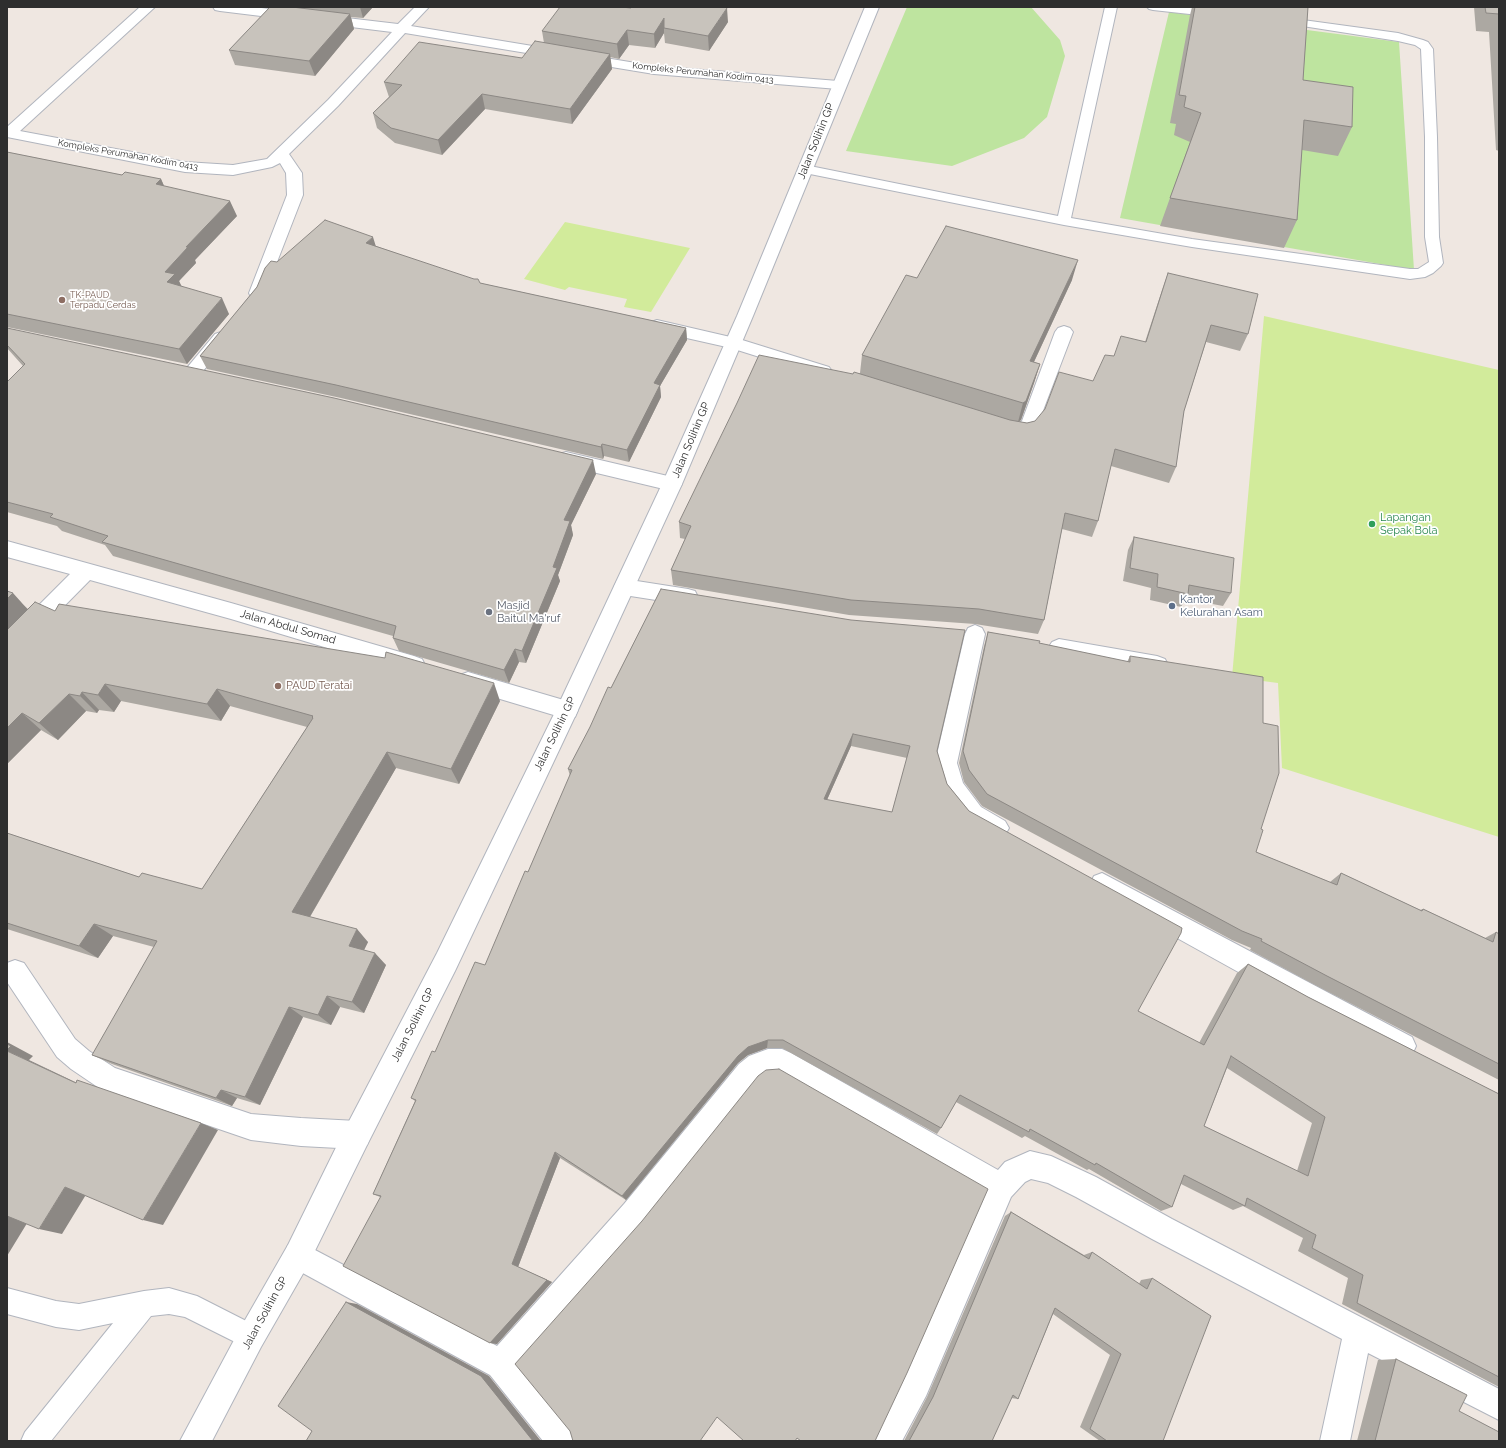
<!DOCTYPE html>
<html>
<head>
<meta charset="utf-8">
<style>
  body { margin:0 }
  #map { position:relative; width:1506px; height:1448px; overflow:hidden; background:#efe7e1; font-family:Raleway,sans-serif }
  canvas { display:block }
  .frame { position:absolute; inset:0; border:8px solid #2e2e2e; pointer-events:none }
</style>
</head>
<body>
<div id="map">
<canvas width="1506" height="1448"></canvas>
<div class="frame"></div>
</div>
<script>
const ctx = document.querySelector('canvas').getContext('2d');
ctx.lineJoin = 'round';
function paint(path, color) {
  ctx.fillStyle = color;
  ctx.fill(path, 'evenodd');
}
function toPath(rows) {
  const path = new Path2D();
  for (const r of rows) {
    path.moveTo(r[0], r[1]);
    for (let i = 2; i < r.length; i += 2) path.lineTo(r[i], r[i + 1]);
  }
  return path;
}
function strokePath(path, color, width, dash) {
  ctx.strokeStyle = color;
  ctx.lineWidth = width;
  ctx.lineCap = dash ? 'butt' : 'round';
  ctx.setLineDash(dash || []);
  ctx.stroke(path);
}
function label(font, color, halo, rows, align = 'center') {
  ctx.font = font + ' Raleway,sans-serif';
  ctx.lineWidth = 3.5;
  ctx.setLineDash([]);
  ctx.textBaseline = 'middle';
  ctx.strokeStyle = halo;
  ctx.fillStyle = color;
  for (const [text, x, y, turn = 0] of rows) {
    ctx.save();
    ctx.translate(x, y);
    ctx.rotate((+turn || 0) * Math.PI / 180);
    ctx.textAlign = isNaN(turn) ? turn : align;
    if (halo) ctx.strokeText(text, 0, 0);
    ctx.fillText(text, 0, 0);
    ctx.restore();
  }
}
const green = toPath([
  [907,7,1031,7,1060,40,1065,56,1047,117,1024,138,952,166,846,151],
  [1169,12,1399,42,1414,270,1120,218]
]);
const pitch = toPath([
  [565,222,690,248,651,312,624,307,627,299,569,287,565,290,524,279],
  [1264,316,1499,370,1499,837,1282,768,1278,683,1232,677]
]);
const lane = toPath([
  [1105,7,1117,7,1071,218,1192,239,1410,269,1418,269,1429,262,1425,237,1425,137,1421,49,1415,45,1398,41,1277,22,1275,20,1277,18,1281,17,1398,33,1423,40,1428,42,1433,49,1437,137,1439,237,1443,263,1441,266,1433,273,1425,277,1410,279,1192,247,1064,225,805,173,800,172,798,169,800,166,805,165,1058,216,1105,7],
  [1147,7,1184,7,1217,11,1221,12,1223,14,1221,16,1217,17,1153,10,1149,9,1147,7],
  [7,1288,56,1301,79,1304,144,1291,169,1288,197,1296,260,1328,264,1337,260,1346,251,1350,185,1317,169,1314,151,1316,51,1441,21,1441,25,1432,113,1323,79,1330,56,1327,7,1314,7,1288]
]);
const street = toPath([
  [140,7,155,7,20,131,185,162,233,165,267,159,328,100,392,32,220,11,215,10,213,7,253,7,398,24,415,7,429,7,411,26,654,66,838,81,843,82,845,85,843,88,838,89,654,74,405,33,338,106,289,154,302,173,303,195,265,293,263,297,257,298,251,297,249,293,287,195,286,173,280,163,272,167,233,175,185,172,7,137,7,127,140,7],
  [657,320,739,339,829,367,832,371,829,375,823,377,731,348,651,330,648,326,651,322,657,320],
  [1064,326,1070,328,1073,332,1036,429,1029,436,1022,438,1000,434,997,429,1000,424,1006,422,1018,424,1022,421,1055,332,1058,328,1064,326],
  [221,332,227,334,230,338,227,342,198,377,192,379,186,377,183,373,186,369,215,334,221,332],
  [566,452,672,477,679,479,682,484,679,489,672,491,559,464,557,459,559,454,566,452],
  [7,541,231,603,414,656,422,659,425,665,422,671,414,674,231,619,90,580,14,657,7,660,7,637,70,574,7,557,7,541],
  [624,579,688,589,695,591,698,597,695,603,688,605,624,595,617,593,614,587,617,581,624,579],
  [975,625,982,628,985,634,957,763,963,783,981,807,1005,821,1009,828,1005,835,997,839,965,821,945,795,935,763,965,634,968,628,975,625],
  [1059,639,1157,656,1165,659,1168,665,1165,671,1157,674,1059,657,1052,654,1048,648,1052,642,1059,639],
  [468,672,567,701,575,703,578,710,575,717,567,719,460,687,457,681,460,675,468,672],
  [1102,873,1412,1037,1416,1046,1412,1055,1403,1059,1394,1055,1296,1004,1094,892,1090,884,1094,876,1102,873],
  [15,960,24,963,75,1039,89,1051,115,1068,251,1114,301,1118,357,1121,367,1125,371,1135,367,1145,357,1149,301,1146,251,1140,99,1088,71,1069,57,1057,7,982,7,963,15,960],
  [768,1049,782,1049,791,1053,998,1170,1005,1162,1030,1151,1051,1156,1096,1177,1172,1219,1499,1389,1499,1420,1368,1353,1350,1441,1320,1441,1342,1339,1152,1239,1076,1197,1048,1183,1031,1179,1025,1182,1011,1197,926,1396,902,1441,871,1441,904,1374,984,1193,779,1075,765,1076,757,1082,644,1224,520,1364,574,1430,578,1441,543,1441,490,1375,288,1265,284,1255,288,1245,298,1241,497,1346,624,1204,739,1064,749,1056,768,1049]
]);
const secondary = toPath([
  [865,7,879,7,753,316,682,484,578,710,455,971,367,1145,308,1265,261,1347,212,1441,180,1441,241,1327,288,1245,347,1125,437,953,556,710,662,484,737,316,865,7]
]);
const wall = toPath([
  [270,7,373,7,363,18,351,17,354,29,315,76,235,65,229,50],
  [1192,7,1308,7,1303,80,1352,127,1338,156,1302,150,1297,220,1284,248,1160,226,1190,142,1174,135,1176,124,1170,123,1190,15],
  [1474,7,1499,7,1499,151,1496,150,1489,32,1476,31],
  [728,22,709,51,665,43,664,33,655,48,629,45,619,59,610,57,612,69,572,124,485,109,442,155,395,143,377,128,373,113,389,97,384,82,522,58,544,43,542,31],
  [7,152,122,175,161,179,164,186,237,216,195,260,196,263,179,281,181,286,229,314,187,364,7,327],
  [376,246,480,283,686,328,687,340,660,386,661,397,629,462,604,456,603,459,341,398,207,369,200,356,257,287,277,262],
  [1168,273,1248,334,1240,351,1206,342,1184,411,1176,467,1169,483,1111,466,1098,521,1092,537,1062,529,1044,620,1038,634,975,624,849,615,673,585,671,570,685,539,680,538,679,522,853,374,860,373,862,355,917,278,1072,280,1034,362,1040,364,1034,383,1021,420,1019,422,1027,423,1035,421,1093,381,1114,356,1145,342,1162,290],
  [7,328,596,474,571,525,573,535,558,575,560,581,526,663,519,662,509,683,399,651,393,638,393,636,113,556,105,545,62,531,57,526,7,512,7,382,23,366,7,348],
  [1134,537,1231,593,1223,606,1186,599,1181,607,1150,600,1151,588,1123,581,1128,550],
  [661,589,937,751,947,784,969,811,1138,1011,1199,1043,1237,973,1248,964,1308,997,1499,1094,1499,1387,1342,1304,1348,1278,1298,1251,1303,1238,1243,1206,1233,1210,1181,1184,1172,1207,1161,1211,1089,1169,1087,1170,1025,1136,1022,1138,956,1102,941,1128,937,1134,782,1048,767,1048,748,1055,738,1063,626,1200,560,1158,518,1267,552,1282,497,1344,490,1343,380,1197,373,1194,415,1101,411,1098,435,1052,485,965,528,872,570,776,568,769,611,688],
  [851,746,907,758,892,812,827,800],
  [1227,1068,1312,1123,1297,1171,1204,1126],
  [7,591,28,609,55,611,500,701,459,784,396,768,310,917,368,942,364,950,386,965,364,1013,340,1007,331,1025,303,1017,260,1105,237,1098,232,1106,112,1064,92,1055,154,947,113,936,98,958,7,929,7,833,139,877,202,889,307,727,230,706,221,721,121,701,114,712,99,710,97,713,86,711,58,740,41,730,7,764],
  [988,632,1127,662,1130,656,1261,829,1256,852,1330,882,1341,873,1420,910,1423,909,1485,938,1496,932,1499,934,1499,1080,1315,985,1250,950,1251,948,1232,940,982,806,964,782,959,763,984,646],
  [1011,1212,1084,1255,1092,1252,1139,1284,1141,1280,1152,1278,1163,1441,1100,1441,1080,1427,1110,1355,1053,1314,1018,1399,1011,1398,992,1441,904,1441,927,1397,1005,1216],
  [1396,1359,1459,1411,1499,1441,1357,1441,1378,1360]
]);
const shadedWall = toPath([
  [360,7,373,7,363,18],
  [727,8,728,22,709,51,708,36],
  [350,14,354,29,315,76,309,61],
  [664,18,664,33,655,48,654,34],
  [627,30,629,45,619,59,617,44],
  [610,54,612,69,572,124,570,109],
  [482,94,485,109,442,155,438,140],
  [161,179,168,195,156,184],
  [230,201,237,216,195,260,196,263,179,281,183,289,167,282,165,272,186,247],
  [373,237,377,250,366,243],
  [1078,260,1072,280,1025,381,1030,361],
  [222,298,229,314,187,364,179,349],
  [686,328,687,340,660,386,661,397,629,462,627,450,654,383],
  [1040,364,1034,383,1021,420,1018,422,1023,403],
  [602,444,604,456,603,459,601,447],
  [593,460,596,474,571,525,573,535,558,575,560,581,526,663,522,651,553,567,564,520],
  [13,593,30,612,7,635,7,599],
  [515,649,519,662,509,683,504,670],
  [494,683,500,701,459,784,451,769],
  [105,684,121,701,114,712,98,695],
  [217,689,230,706,221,721,207,704],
  [82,692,99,710,97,713,80,696],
  [69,694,86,711,58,740,39,723],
  [22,713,41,730,7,764,7,728],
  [853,734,851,746,822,811,824,799],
  [387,752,396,768,305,925,292,912],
  [94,924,113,936,98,958,79,946],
  [357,929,368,942,360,958,349,946],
  [375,953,386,965,364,1013,352,1002],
  [327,996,340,1007,331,1025,318,1015],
  [289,1007,303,1017,260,1105,245,1097],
  [768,1040,767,1048,748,1055,738,1063,626,1200,622,1196,738,1056,748,1047],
  [7,1042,33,1056,29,1060,96,1092,76,1083,7,1051],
  [221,1090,237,1098,232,1106,216,1098],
  [201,1123,218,1130,163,1225,143,1220],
  [555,1152,560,1158,518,1267,552,1282,497,1344,490,1343,512,1264],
  [65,1187,87,1193,62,1234,39,1229],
  [7,1215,29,1220,7,1256],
  [346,1302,357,1304,489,1376,541,1441,533,1441]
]);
const building = toPath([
  [270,7,292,7,350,14,309,61,229,50,270,7],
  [560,7,621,7,631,8,632,7,727,7,727,8,708,36,664,28,664,18,654,34,627,30,617,44,542,31,560,7],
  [1195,7,1308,7,1303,80,1353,87,1352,127,1304,120,1297,220,1170,198,1201,113,1184,107,1186,96,1179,95,1195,7],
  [1485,7,1499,7,1499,18,1499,14,1486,13,1485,7],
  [535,41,610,54,570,109,482,94,438,140,391,128,373,113,402,85,384,82,419,42,522,58,535,41],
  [7,152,122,175,125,172,161,179,156,184,230,201,186,247,188,247,165,272,175,274,167,282,222,298,179,349,7,314,7,152],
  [325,220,373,237,366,243,474,279,478,279,480,283,686,328,654,383,660,385,627,450,602,444,601,447,336,385,200,356,257,287,265,268,271,261,277,262,325,220],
  [946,226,1078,260,1030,361,1040,364,1026,401,1023,403,862,355,906,275,917,278,946,226],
  [1168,273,1258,294,1248,334,1211,325,1184,411,1176,467,1115,449,1098,521,1065,513,1044,620,979,609,851,600,671,570,691,526,679,522,737,403,759,355,853,374,854,372,1010,420,1027,423,1035,421,1045,409,1059,372,1093,381,1105,355,1114,356,1121,336,1146,342,1168,273],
  [7,328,334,398,593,460,564,520,570,521,553,567,557,568,522,651,515,649,504,670,393,638,396,626,102,542,108,536,50,517,53,514,7,502,7,382,25,364,7,345,7,328],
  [1134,537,1234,558,1231,593,1189,585,1188,594,1157,587,1158,574,1130,568,1134,537],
  [661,589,851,620,965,630,937,751,947,784,969,811,1182,928,1181,933,1138,1011,1204,1045,1248,964,1308,997,1499,1094,1499,1377,1357,1303,1363,1275,1312,1248,1316,1235,1247,1198,1245,1206,1184,1175,1172,1207,1096,1163,1095,1165,1030,1129,1029,1132,960,1095,941,1128,783,1040,768,1040,748,1047,738,1056,622,1196,555,1152,512,1264,547,1280,490,1343,343,1266,381,1196,373,1194,416,1100,411,1098,432,1051,435,1052,475,962,485,965,525,871,528,872,572,770,568,769,590,727,608,687,611,688,661,589],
  [853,734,910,746,892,812,824,799,853,734],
  [1231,1056,1325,1117,1308,1176,1204,1126,1231,1056],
  [7,591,13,593,7,599,7,591],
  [35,602,55,611,59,604,385,658,386,652,494,683,451,769,387,752,292,912,357,929,349,946,375,953,352,1002,327,996,318,1015,289,1007,245,1097,221,1090,216,1098,92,1055,157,941,94,924,79,946,7,923,7,833,139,877,142,873,202,889,313,718,312,717,313,716,217,689,207,704,105,684,98,695,82,692,80,696,69,694,39,723,22,713,7,728,7,630,35,602],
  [988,632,1040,641,1039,643,1130,662,1130,656,1263,677,1263,723,1278,726,1279,773,1261,829,1263,830,1256,852,1337,885,1341,873,1422,911,1423,909,1493,942,1496,932,1499,934,1499,1064,1327,976,1261,941,1262,939,1242,931,987,794,969,770,963,751,988,632],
  [7,1044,11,1046,7,1050,7,1044],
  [7,1051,76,1083,77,1080,201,1123,143,1220,65,1187,39,1229,7,1216,7,1051],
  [779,1069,988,1189,907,1373,875,1441,801,1441,797,1438,795,1441,744,1441,717,1417,700,1441,573,1441,570,1431,515,1364,642,1221,758,1076,766,1070,779,1069],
  [1011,1212,1089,1259,1092,1252,1147,1289,1152,1278,1211,1316,1163,1441,1107,1441,1090,1429,1121,1354,1055,1308,1018,1399,1013,1395,992,1441,909,1441,933,1397,1011,1212],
  [346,1302,481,1376,533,1441,306,1441,312,1431,278,1406,346,1302],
  [1396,1359,1467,1395,1459,1411,1499,1432,1499,1441,1375,1441,1396,1359]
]);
const markers = [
  [62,300,4,"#8d6e63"],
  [1372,524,4,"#2e9e5b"],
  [1172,606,4,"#5c6f8a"],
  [489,612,4,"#6b7280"],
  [278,686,4,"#8d6e63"]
];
const farStreetnames = [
  ["Kompleks Perumahan Kodim 0413",703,73,6],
  ["Kompleks Perumahan Kodim 0413",128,155,10]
];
const farEducationnames = [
  ["TK-PAUD",70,295],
  ["Terpadu Cerdas",70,305]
];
const streetNames = [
  ["Jalan Solihin GP",816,141,-68],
  ["Jalan Solihin GP",691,440,-67],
  ["Jalan Abdul Somad",288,627,16],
  ["Jalan Solihin GP",555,734,-64],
  ["Jalan Solihin GP",413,1025,-63],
  ["Jalan Solihin GP",265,1313,-61]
];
const leisureNames = [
  ["Lapangan",1380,518],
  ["Sepak Bola",1380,531]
];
const serviceNames = [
  ["Kantor",1180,600],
  ["Kelurahan Asam",1180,613]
];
const worshipNames = [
  ["Masjid",497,606],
  ["Baitul Ma'ruf",497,619]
];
const educationNames = [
  ["PAUD Teratai",286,686]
];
paint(green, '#bee49f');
paint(pitch, '#d2eb9b');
strokePath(lane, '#b1b5be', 2);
strokePath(street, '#b1b5be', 2);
strokePath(secondary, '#b1b5be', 2);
paint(lane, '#fff');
paint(street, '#fff');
paint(secondary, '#fff');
paint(wall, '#aca8a2');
paint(shadedWall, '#8c8884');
paint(building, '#c8c3bc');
strokePath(building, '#8c8884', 1);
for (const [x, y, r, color] of markers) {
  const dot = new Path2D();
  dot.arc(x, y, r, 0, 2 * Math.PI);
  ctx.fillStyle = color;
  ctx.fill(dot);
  strokePath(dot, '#fff', 1.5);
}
label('9px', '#2e2e2e', '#fff', farStreetnames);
label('9px', '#785e54', '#fff', farEducationnames, 'left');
label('11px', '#2e2e2e', '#fff', streetNames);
label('11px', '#27864d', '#fff', leisureNames, 'left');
label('11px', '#4e5e75', '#fff', serviceNames, 'left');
label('11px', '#5b616d', '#fff', worshipNames, 'left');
label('11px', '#785e54', '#fff', educationNames, 'left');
</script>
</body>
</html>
